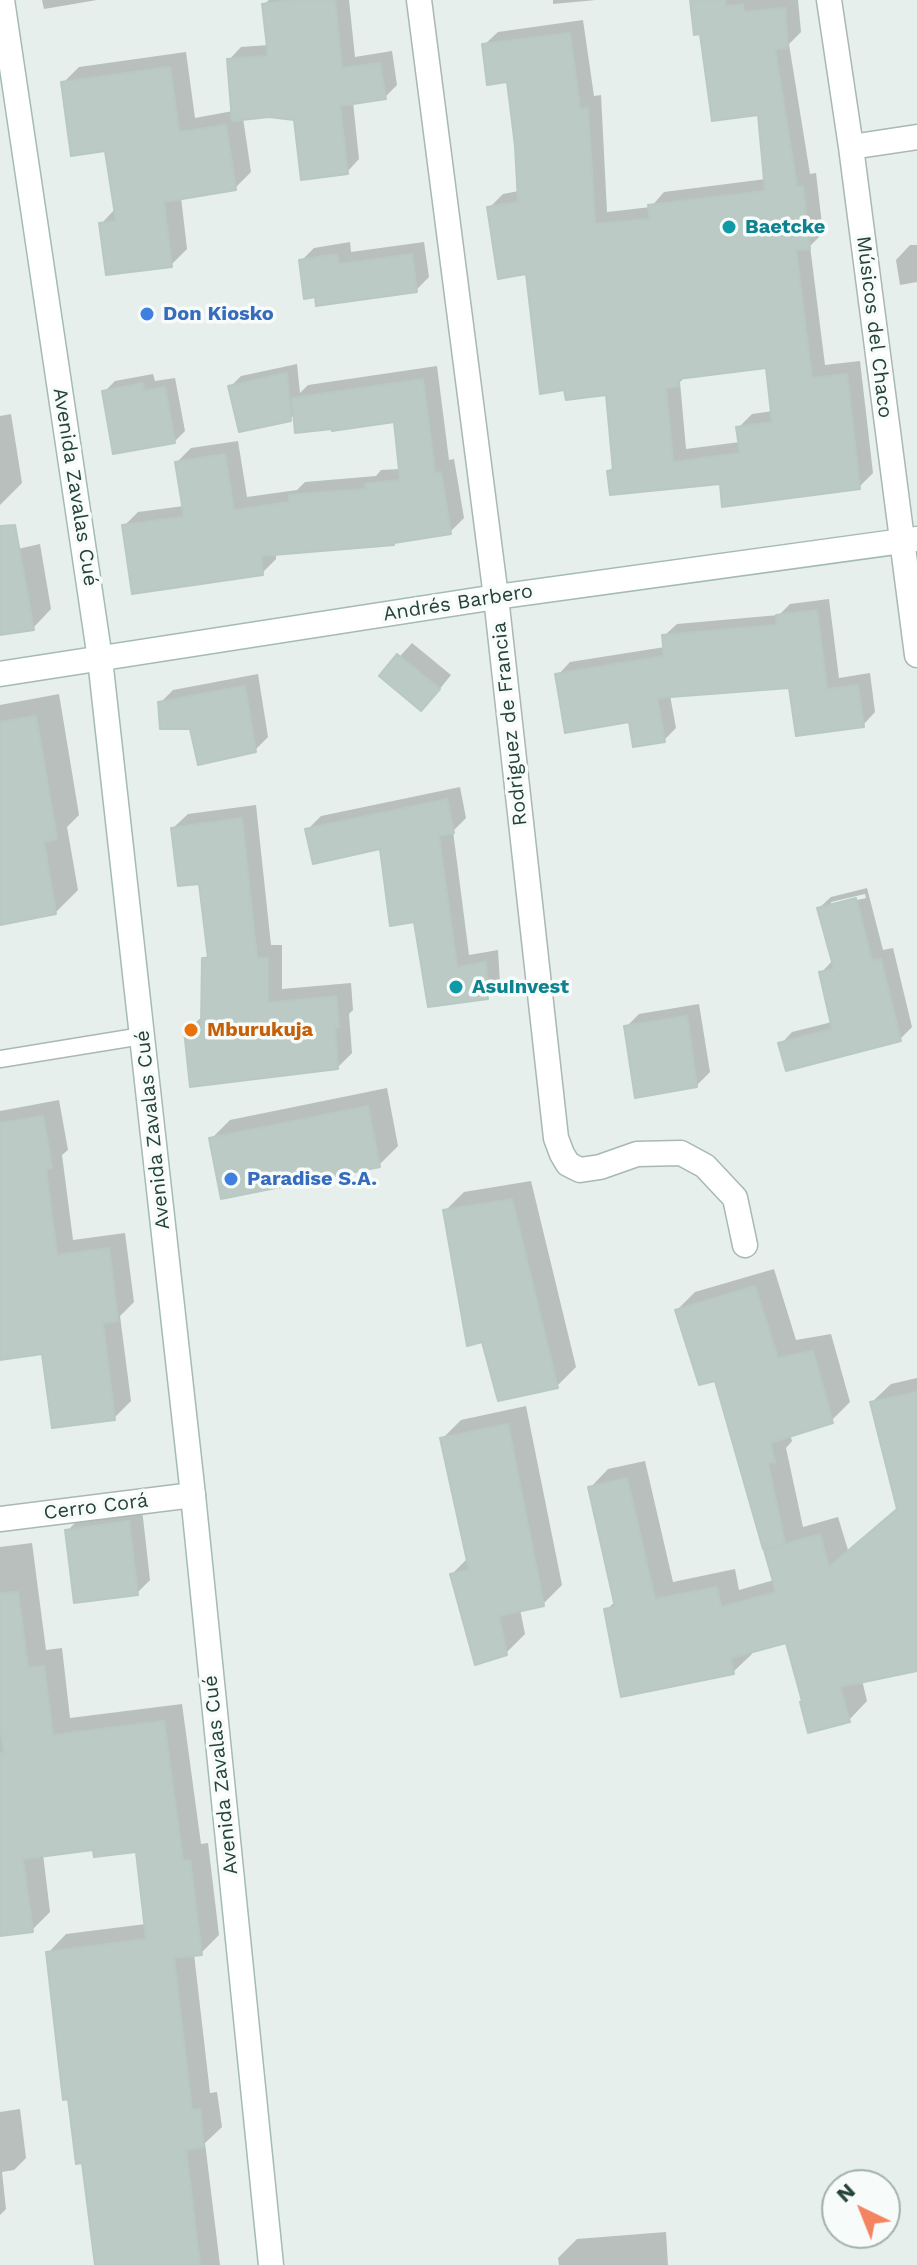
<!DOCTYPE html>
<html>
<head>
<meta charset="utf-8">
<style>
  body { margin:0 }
  #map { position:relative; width:917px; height:2265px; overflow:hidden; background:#e6efeb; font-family:"Work Sans",sans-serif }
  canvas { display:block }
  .north { position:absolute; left:821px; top:2169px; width:80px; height:80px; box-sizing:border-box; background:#f7fbf9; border:2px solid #a3b1ad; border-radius:50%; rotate:317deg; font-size:22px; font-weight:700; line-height:32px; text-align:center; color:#24423a }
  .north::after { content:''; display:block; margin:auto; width:28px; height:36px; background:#f4845f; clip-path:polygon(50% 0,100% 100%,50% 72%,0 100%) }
</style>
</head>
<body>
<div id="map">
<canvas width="917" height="2265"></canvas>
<div class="north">N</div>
</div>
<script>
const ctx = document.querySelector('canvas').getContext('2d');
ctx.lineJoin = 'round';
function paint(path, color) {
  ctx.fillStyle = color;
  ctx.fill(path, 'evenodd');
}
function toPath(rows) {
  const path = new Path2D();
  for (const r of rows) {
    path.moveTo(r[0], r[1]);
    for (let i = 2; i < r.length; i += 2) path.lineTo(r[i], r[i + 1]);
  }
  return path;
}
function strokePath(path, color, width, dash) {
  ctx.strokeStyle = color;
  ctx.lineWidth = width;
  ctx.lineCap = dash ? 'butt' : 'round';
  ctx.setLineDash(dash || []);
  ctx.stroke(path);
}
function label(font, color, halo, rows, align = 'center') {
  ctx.font = font + ' "Work Sans",sans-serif';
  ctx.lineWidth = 7;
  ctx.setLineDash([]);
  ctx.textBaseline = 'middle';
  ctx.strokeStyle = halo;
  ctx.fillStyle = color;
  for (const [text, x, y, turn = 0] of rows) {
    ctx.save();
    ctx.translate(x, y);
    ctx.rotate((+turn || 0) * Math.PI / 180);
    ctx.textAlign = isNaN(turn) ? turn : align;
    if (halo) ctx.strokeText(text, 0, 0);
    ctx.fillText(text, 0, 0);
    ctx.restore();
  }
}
const shadow = toPath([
  [42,0,97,0,44,9],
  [269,0,349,0,355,57,392,51,397,85,385,97,353,102,359,159,347,172,295,119,269,115,243,118,251,172,235,188,181,197,187,249,171,265,101,224,116,208,107,149,63,83,79,67,186,52,195,118,233,111,229,60,241,47,269,45,264,4],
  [553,0,596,0,553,4],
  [708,0,798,0,801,32,789,44,810,174,816,173,823,233,810,246,825,365,860,361,873,473,859,487,721,482,609,471,614,466,608,393,528,272,489,208,503,194,519,191,517,145,508,80,484,45,498,32,583,20,594,96,601,95,607,212,651,207,664,192,766,179,760,113],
  [768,366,773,411,752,414,738,428,740,442,686,449,680,382,686,376],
  [350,242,351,252,424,242,429,277,416,290,316,295,301,261,314,248],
  [910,245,917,245,917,282,900,285,896,260],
  [297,364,300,393,308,385,437,366,449,460,454,459,464,518,450,532,276,553,276,559,262,573,124,526,138,512,184,506,177,462,191,448,238,441,247,497,297,490,305,482,376,476,381,470,400,469,396,420,295,414,290,419,230,387,241,376],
  [153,374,155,381,175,378,185,431,174,442,104,392,115,381],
  [11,414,22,483,0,505,0,416],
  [40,544,51,609,33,628,0,633,0,553],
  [829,599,839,678,870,673,875,712,863,725,791,685,670,695,676,728,664,740,558,675,570,662,665,647,664,636,677,624,779,615,790,604],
  [412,643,451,675,434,696,382,676],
  [258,674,268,737,255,750,191,727,160,703,173,690],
  [59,694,79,815,67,827,78,890,55,913,0,923,0,705],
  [460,787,466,818,453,831,469,955,498,950,500,984,487,997,430,1005,416,920,381,847,308,829,321,816],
  [256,805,271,945,282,945,282,989,351,983,353,1010,349,1014,352,1053,337,1068,186,1031,203,1016,204,959,210,953,201,881,173,828,188,814],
  [867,888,883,950,893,948,912,1027,900,1039,781,1044,792,1032,832,1022,821,973,833,960,819,908,831,897],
  [865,894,866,898,831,906,831,902],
  [699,1004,710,1072,697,1085,626,1027,639,1014],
  [387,1088,398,1146,379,1165,211,1139,230,1120],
  [59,1100,68,1150,62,1155,73,1240,125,1233,134,1302,120,1316,131,1401,114,1418,44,1352,0,1358,0,1111],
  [531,1181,576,1367,557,1386,445,1211,464,1192],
  [774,1269,796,1340,831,1334,850,1402,831,1421,790,1434,792,1441,786,1448,803,1527,838,1517,848,1550,899,1507,872,1402,891,1384,917,1378,917,1668,862,1680,867,1701,849,1720,804,1700,787,1641,751,1650,752,1654,733,1672,606,1610,616,1601,590,1488,608,1469,645,1461,673,1582,735,1569,739,1590,774,1580,766,1550,771,1545,716,1379,677,1310,695,1292],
  [526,1406,562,1585,543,1604,520,1609,525,1634,506,1653,452,1574,468,1558,442,1439,461,1420],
  [142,1509,150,1580,137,1593,67,1531,80,1518],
  [32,1543,46,1650,62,1648,70,1718,182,1704,201,1844,208,1843,219,1935,201,1953,194,1954,210,2093,217,2092,222,2127,205,2143,220,2265,97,2265,84,2161,48,1953,66,1934,146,1924,137,1849,95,1848,43,1854,50,1912,32,1930,0,1934,0,1547],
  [20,2109,26,2158,14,2170,2,2172,6,2209,0,2215,0,2112],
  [666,2232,668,2265,559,2265,558,2258,577,2239]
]);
const building = toPath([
  [292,0,335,0,342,68,380,63,386,99,340,106,348,174,301,180,294,120,269,117,232,121,227,59,268,56,262,4,292,0],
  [690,0,725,0,726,6,743,4,744,12,785,8,788,48,775,49,797,187,803,186,810,249,796,250,812,378,847,374,860,489,722,507,720,484,610,495,607,471,613,470,606,395,566,400,564,390,540,394,526,274,498,279,487,207,518,202,515,146,507,82,487,85,482,44,570,33,580,109,588,108,595,224,650,219,648,205,765,191,758,115,712,121,700,34,694,35,690,0],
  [766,368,772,422,736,427,740,453,673,462,666,388,679,386,678,379,766,368],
  [170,67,179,132,226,125,236,190,164,202,172,267,106,275,99,223,116,221,105,151,71,156,61,82,170,67],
  [337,254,339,264,412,254,417,292,316,306,315,297,304,299,299,260,337,254],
  [287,373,291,421,239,432,228,386,287,373],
  [423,379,435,473,441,472,451,534,394,543,394,545,261,556,263,575,132,594,122,525,184,517,175,462,225,454,234,510,289,502,289,495,366,489,365,484,400,480,394,422,332,431,332,429,295,433,292,398,423,379],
  [143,383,144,391,165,387,175,443,113,454,102,391,143,383],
  [15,525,34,630,0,635,0,526,15,525],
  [817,610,827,689,858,685,864,727,796,736,789,688,657,698,665,742,633,747,629,722,565,733,555,674,664,656,662,635,777,625,776,615,817,610],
  [397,654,440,689,421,711,379,676,397,654],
  [245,686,256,752,198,765,190,729,160,729,158,702,245,686],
  [36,716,57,839,44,842,56,914,0,925,0,722,36,716],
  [447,799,454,833,439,836,457,967,486,962,488,999,428,1007,414,922,390,926,380,849,313,864,305,829,447,799],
  [242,818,257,958,268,958,268,1003,336,996,339,1027,335,1027,338,1069,190,1087,184,1030,201,1028,202,958,208,958,199,884,178,886,171,828,242,818],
  [856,898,872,961,881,959,901,1041,786,1071,778,1043,832,1029,819,972,834,969,817,908,856,898],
  [687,1016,697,1087,635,1098,624,1026,687,1016],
  [368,1106,380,1167,221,1199,209,1138,368,1106],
  [43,1116,52,1168,46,1169,57,1255,109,1248,118,1321,103,1323,115,1420,52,1428,42,1354,0,1360,0,1123,43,1116],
  [512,1199,558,1388,498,1401,482,1342,467,1346,443,1210,512,1199],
  [755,1286,778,1358,813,1351,833,1423,770,1443,775,1462,768,1463,785,1544,820,1534,829,1567,897,1509,870,1402,917,1392,917,1671,840,1687,850,1722,808,1733,800,1702,802,1701,786,1643,731,1658,734,1674,621,1697,604,1609,615,1607,588,1487,627,1478,655,1599,717,1587,721,1607,776,1592,764,1550,782,1545,763,1549,715,1381,699,1385,675,1310,755,1286],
  [508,1424,544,1606,499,1616,507,1655,475,1665,450,1574,469,1570,440,1438,508,1424],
  [129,1521,138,1595,74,1603,65,1530,129,1521],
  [18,1592,28,1668,44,1666,53,1735,164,1721,183,1861,190,1860,202,1955,174,1958,192,2110,200,2109,204,2147,186,2150,200,2265,95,2265,82,2163,76,2164,68,2099,63,2100,46,1952,146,1939,136,1852,94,1857,93,1850,23,1859,33,1932,0,1936,0,1753,4,1753,0,1726,0,1593,18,1592]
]);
const lane = toPath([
  [0,1059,142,1036]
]);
const street = toPath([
  [419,0,496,597,556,1138,562,1154,568,1164,580,1170,600,1167,637,1154,681,1153,705,1166,735,1198,745,1245],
  [829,0,851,147,917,655],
  [851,147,917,137],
  [0,1519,193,1495]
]);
const secondary = toPath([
  [2,0,100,659,193,1495,271,2265],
  [0,674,496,597,917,539]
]);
const markers = [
  [729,227,8,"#0f9aa8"],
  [147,314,8,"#3f7fe0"],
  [456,987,8,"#0f9aa8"],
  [191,1030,8,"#e8710a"],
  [231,1179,8,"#3f7fe0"]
];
const cultureNames = [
  ["Baetcke",745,227],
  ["AsuInvest",472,987]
];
const shopNames = [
  ["Don Kiosko",163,314],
  ["Paradise S.A.",247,1179]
];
const streetNames = [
  ["Músicos del Chaco",874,327,83],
  ["Avenida Zavalas Cué",75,487,81],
  ["Andrés Barbero",458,603,-9],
  ["Rodriguez de Francia",510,724,-96],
  ["Avenida Zavalas Cué",153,1130,-96],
  ["Cerro Corá",96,1507,-7],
  ["Avenida Zavalas Cué",221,1775,-96]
];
const foodNames = [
  ["Mburukuja",207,1030]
];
paint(shadow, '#0003');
paint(building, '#bbcac4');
strokePath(building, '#b8c9c2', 2);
strokePath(lane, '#a8b8b2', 19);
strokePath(street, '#a8b8b2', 27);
strokePath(secondary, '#a4bbb3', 27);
strokePath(lane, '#fff', 16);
strokePath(street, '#fff', 24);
strokePath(secondary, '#fff', 24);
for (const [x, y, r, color] of markers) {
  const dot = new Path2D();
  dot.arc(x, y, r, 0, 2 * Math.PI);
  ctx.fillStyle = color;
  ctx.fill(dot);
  strokePath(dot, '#f7fbf9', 3);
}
label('bold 20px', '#0d838f', '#f7fbf9', cultureNames, 'left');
label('bold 20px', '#366cbe', '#f7fbf9', shopNames, 'left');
label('20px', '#24423a', '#f7fbf9', streetNames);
label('bold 20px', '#c56008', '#f7fbf9', foodNames, 'left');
</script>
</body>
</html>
